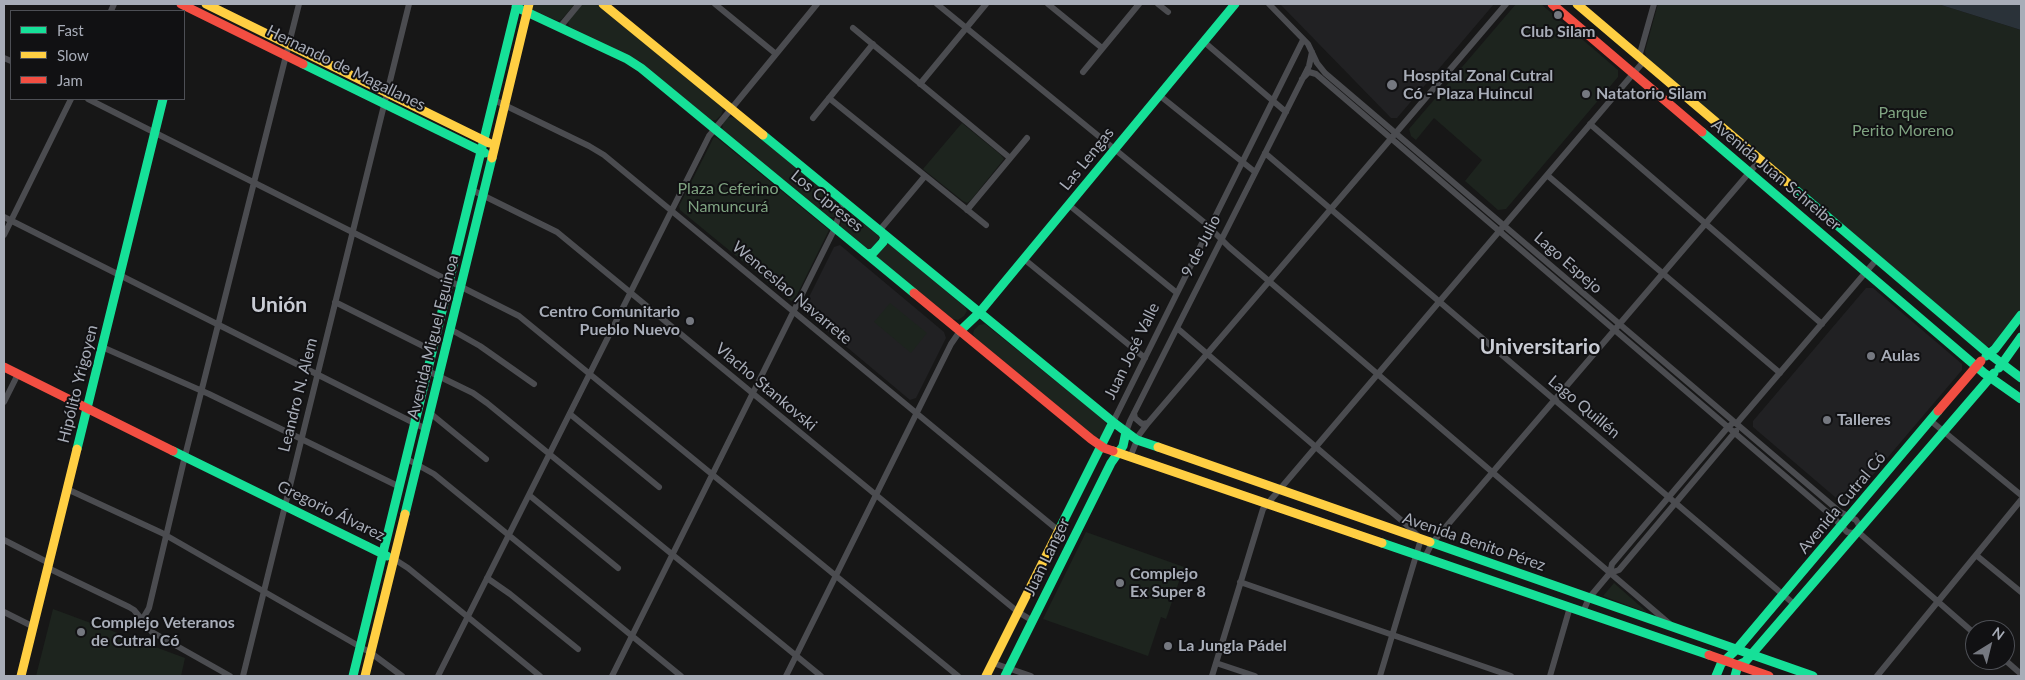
<!DOCTYPE html>
<html>
<head>
<meta charset="utf-8">
<style>
  body { margin:0 }
  #map { position:relative; width:2025px; height:680px; overflow:hidden; background:#171717; font-family:Lato,sans-serif }
  canvas { display:block }
  .frame { position:absolute; inset:0; border:5px solid #a8adb8; pointer-events:none }
  .legend { position:absolute; left:10px; top:10px; width:175px; height:90px; box-sizing:border-box; background:#111113; border:1px solid #4d4f55; margin:0; padding:6px 9px; list-style:none; font-size:15px; color:#a8adb8 }
  .legend li { display:flex; align-items:center; gap:10px; height:25px }
  .legend b { width:25px; border:1px solid #4d4f55 }
  .north { position:absolute; left:1965px; top:620px; width:50px; height:50px; box-sizing:border-box; background:#111113; border:1px solid #4d4f55; border-radius:50%; rotate:36deg; font-size:14px; font-weight:700; line-height:20px; text-align:center; color:#a8adb8 }
  .north::after { content:''; display:block; margin:auto; width:18px; height:22px; background:#757880; clip-path:polygon(50% 0,100% 100%,50% 72%,0 100%) }
</style>
</head>
<body>
<div id="map">
<canvas width="2025" height="680"></canvas>
<div class="frame"></div>
<ul class="legend">
<li><b style="height:6px;background:#16e098"></b>Fast</li>
<li><b style="height:6px;background:#ffcf43"></b>Slow</li>
<li><b style="height:6px;background:#f24e42"></b>Jam</li>
</ul>
<div class="north">N</div>
</div>
<script>
const ctx = document.querySelector('canvas').getContext('2d');
ctx.lineJoin = 'round';
function paint(path, color) {
  ctx.fillStyle = color;
  ctx.fill(path, 'evenodd');
}
function toPath(rows) {
  const path = new Path2D();
  for (const r of rows) {
    path.moveTo(r[0], r[1]);
    for (let i = 2; i < r.length; i += 2) path.lineTo(r[i], r[i + 1]);
  }
  return path;
}
function strokePath(path, color, width, dash) {
  ctx.strokeStyle = color;
  ctx.lineWidth = width;
  ctx.lineCap = dash ? 'butt' : 'round';
  ctx.setLineDash(dash || []);
  ctx.stroke(path);
}
function label(font, color, halo, rows, align = 'center') {
  ctx.font = font + ' Lato,sans-serif';
  ctx.lineWidth = 4;
  ctx.setLineDash([]);
  ctx.textBaseline = 'middle';
  ctx.strokeStyle = halo;
  ctx.fillStyle = color;
  for (const [text, x, y, turn = 0] of rows) {
    ctx.save();
    ctx.translate(x, y);
    ctx.rotate((+turn || 0) * Math.PI / 180);
    ctx.textAlign = isNaN(turn) ? turn : align;
    if (halo) ctx.strokeText(text, 0, 0);
    ctx.fillText(text, 0, 0);
    ctx.restore();
  }
}
const built = toPath([
  [1280,4,1494,4,1397,118,1391,118],
  [840,245,944,332,946,338,916,398,910,400,806,313,805,305,834,247],
  [1866,288,1873,288,1962,364,1962,370,1849,503,1842,503,1753,427,1753,421]
]);
const green = toPath([
  [532,4,575,4,562,19,558,21,534,11,532,9],
  [582,4,597,4,721,106,723,110,721,115,716,120,710,120,641,62,570,27,568,23,570,19],
  [1516,4,1541,4,1618,70,1618,77,1506,209,1498,210,1465,181,1482,160,1434,118,1416,140,1411,136,1409,129],
  [1658,4,1938,4,2021,30,2021,309,1993,345,1987,347,1649,60,1646,57,1645,51],
  [732,117,737,119,837,201,840,206,837,214,834,217,829,217,722,130,723,123,727,118],
  [962,123,1001,155,1004,159,971,200,967,203,963,201,923,169],
  [714,137,717,138,829,230,794,301,791,301,680,210,679,206],
  [850,213,880,237,871,250,869,250,840,226,843,217],
  [886,241,965,307,967,311,964,316,958,320,952,319,874,255],
  [890,303,927,333,911,353,874,322],
  [985,324,1105,421,1107,426,1101,437,1096,438,975,338,973,334,974,330,979,325],
  [1086,532,1184,567,1166,619,1161,617,1148,656,1043,619],
  [1614,583,1648,613,1603,596],
  [53,609,185,658,181,676,36,676]
]);
const water = toPath([
  [1938,4,2021,4,2021,30]
]);
const street = toPath([
  [715,4,776,54],
  [937,4,1205,223,1229,247,1671,625],
  [1048,4,1102,48],
  [1158,4,1168,12],
  [1269,4,1308,44,1317,63,1325,73,1840,512,1856,520,1859,525,1858,530],
  [111,11,114,4],
  [560,27,579,4],
  [853,28,1010,158],
  [1203,41,1286,112],
  [1639,57,1654,4],
  [4,58,11,61],
  [1083,72,1139,4],
  [1302,79,1309,72,1316,74,1834,518,1847,532,1852,533,1856,532],
  [920,84,986,4],
  [1159,95,1255,172],
  [829,98,986,225],
  [88,99,519,316,958,676],
  [494,100,589,146,604,155,1059,531],
  [813,118,873,44],
  [1590,124,1822,324],
  [1265,153,1794,604],
  [1547,175,1780,373],
  [472,190,557,232,1018,612,1033,621],
  [1069,205,1177,293],
  [967,210,1027,138],
  [4,217,426,429],
  [879,231,925,176],
  [4,235,71,99],
  [1024,259,1145,358],
  [335,302,433,351],
  [1177,328,1408,526,1421,539,1380,676],
  [450,329,480,346,534,384],
  [102,347,209,394,400,487],
  [428,371,473,393,487,403,821,676],
  [4,402,18,374],
  [430,413,486,459],
  [1134,413,1135,418,1142,424,1148,423],
  [570,414,659,487],
  [1931,421,2021,495],
  [1113,422,1303,40],
  [1126,432,1130,421,1309,66,1312,52],
  [1131,455,1139,435,1148,423,1506,4],
  [407,459,434,474,681,676],
  [67,489,162,533,371,653,402,676],
  [529,495,618,568],
  [1857,531,1975,634],
  [4,540,49,563],
  [1976,555,2021,592],
  [1425,557,1432,543,1760,160],
  [394,559,408,568,540,676],
  [48,568,129,607,134,610,152,632,230,676],
  [1610,573,1612,564,1728,427,1733,423,1737,423,1877,259],
  [487,578,510,594,578,649],
  [1240,582,1511,676],
  [4,612,34,627],
  [1583,612,1589,598,1610,573,1619,570,1736,431],
  [142,620,149,608,185,456,299,4],
  [2005,660,2021,674],
  [993,663,1031,676],
  [1216,663,1255,676],
  [243,676,409,4],
  [438,676,709,136,817,4],
  [612,676,835,228,843,201],
  [786,676,951,344,960,331],
  [1212,676,1263,509,1644,61],
  [1550,676,1570,607],
  [1877,676,2021,500]
]);
const fast = toPath([
  [516,7,627,59,641,68,914,293],
  [303,64,485,153],
  [1702,132,1984,373,2021,399],
  [763,135,1113,422,1137,440,1158,447],
  [1790,185,1984,350,2021,378],
  [867,254,873,253,883,242,885,237,883,234],
  [960,331,979,313,1235,4],
  [1986,356,1995,349,2021,315],
  [1999,368,2021,337],
  [77,449,163,99],
  [173,451,387,556],
  [405,514,492,158],
  [1060,528,1113,422],
  [1430,542,1813,676],
  [1382,543,1709,655],
  [353,676,517,4],
  [1005,676,1111,463,1123,446,1126,432],
  [1716,676,1721,664,1737,649,1938,411],
  [1735,676,1738,665,1745,662,1994,373]
]);
const slow = toPath([
  [206,4,489,143],
  [603,4,763,135],
  [1577,4,1790,185],
  [492,158,529,4],
  [1158,447,1430,542],
  [1113,451,1382,543],
  [21,676,77,449],
  [365,676,405,514],
  [986,676,1060,528]
]);
const jam = toPath([
  [181,4,303,64],
  [1552,4,1702,132],
  [914,293,1091,439,1104,448,1113,451],
  [4,367,173,451],
  [1938,411,1981,361],
  [1709,655,1769,676]
]);
const markers = [
  [1558,15,5,"#757880"],
  [1392,85,6,"#757880"],
  [1586,94,5,"#757880"],
  [690,321,5,"#757880"],
  [1871,356,5,"#757880"],
  [1827,420,5,"#757880"],
  [1120,583,5,"#757880"],
  [81,632,5,"#757880"],
  [1168,646,5,"#757880"]
];
const poiNames = [
  ["Club Silam",1558,32,"center"],
  ["Hospital Zonal Cutral",1403,76],
  ["Có - Plaza Huincul",1403,94],
  ["Natatorio Silam",1596,94],
  ["Centro Comunitario",680,312,"right"],
  ["Pueblo Nuevo",680,330,"right"],
  ["Aulas",1881,356],
  ["Talleres",1837,420],
  ["Complejo",1130,574],
  ["Ex Super 8",1130,592],
  ["Complejo Veteranos",91,623],
  ["de Cutral Có",91,641],
  ["La Jungla Pádel",1178,646]
];
const streetNames = [
  ["Hernando de Magallanes",346,68,26],
  ["Las Lengas",1087,159,-51],
  ["Avenida Juan Schreiber",1776,175,40],
  ["Los Cipreses",827,201,39],
  ["9 de Julio",1201,246,-63],
  ["Lago Espejo",1568,263,41],
  ["Wenceslao Navarrete",792,293,40],
  ["Avenida Miguel Eguinoa",433,337,-76],
  ["Juan José Valle",1132,351,-64],
  ["Hipólito Yrigoyen",78,384,-76],
  ["Vlacho Stankovski",766,387,40],
  ["Leandro N. Alem",298,395,-76],
  ["Lago Quillén",1584,407,40],
  ["Avenida Cutral Có",1842,503,-50],
  ["Gregorio Álvarez",331,511,26],
  ["Avenida Benito Pérez",1474,542,19],
  ["Juan Langer",1047,557,-64]
];
const parkNames = [
  ["Parque",1903,113],
  ["Perito Moreno",1903,131],
  ["Plaza Ceferino",728,189],
  ["Namuncurá",728,207]
];
const districtNames = [
  ["Unión",279,305],
  ["Universitario",1540,347]
];
paint(built, '#212123');
paint(green, '#1d241e');
paint(water, '#2a3239');
strokePath(street, '#4b4c50', 6);
strokePath(fast, '#16e098', 9);
strokePath(slow, '#ffcf43', 9);
strokePath(jam, '#f24e42', 9);
for (const [x, y, r, color] of markers) {
  const dot = new Path2D();
  dot.arc(x, y, r, 0, 2 * Math.PI);
  ctx.fillStyle = color;
  ctx.fill(dot);
  strokePath(dot, '#111113', 2);
}
label('bold 16px', '#a8adb8', '#111113', poiNames, 'left');
label('16px', '#a8adb8', '#111113', streetNames);
label('16px', '#7fa381', '#111113', parkNames);
label('bold 21px', '#c9ccd4', '#111113', districtNames);
</script>
</body>
</html>
